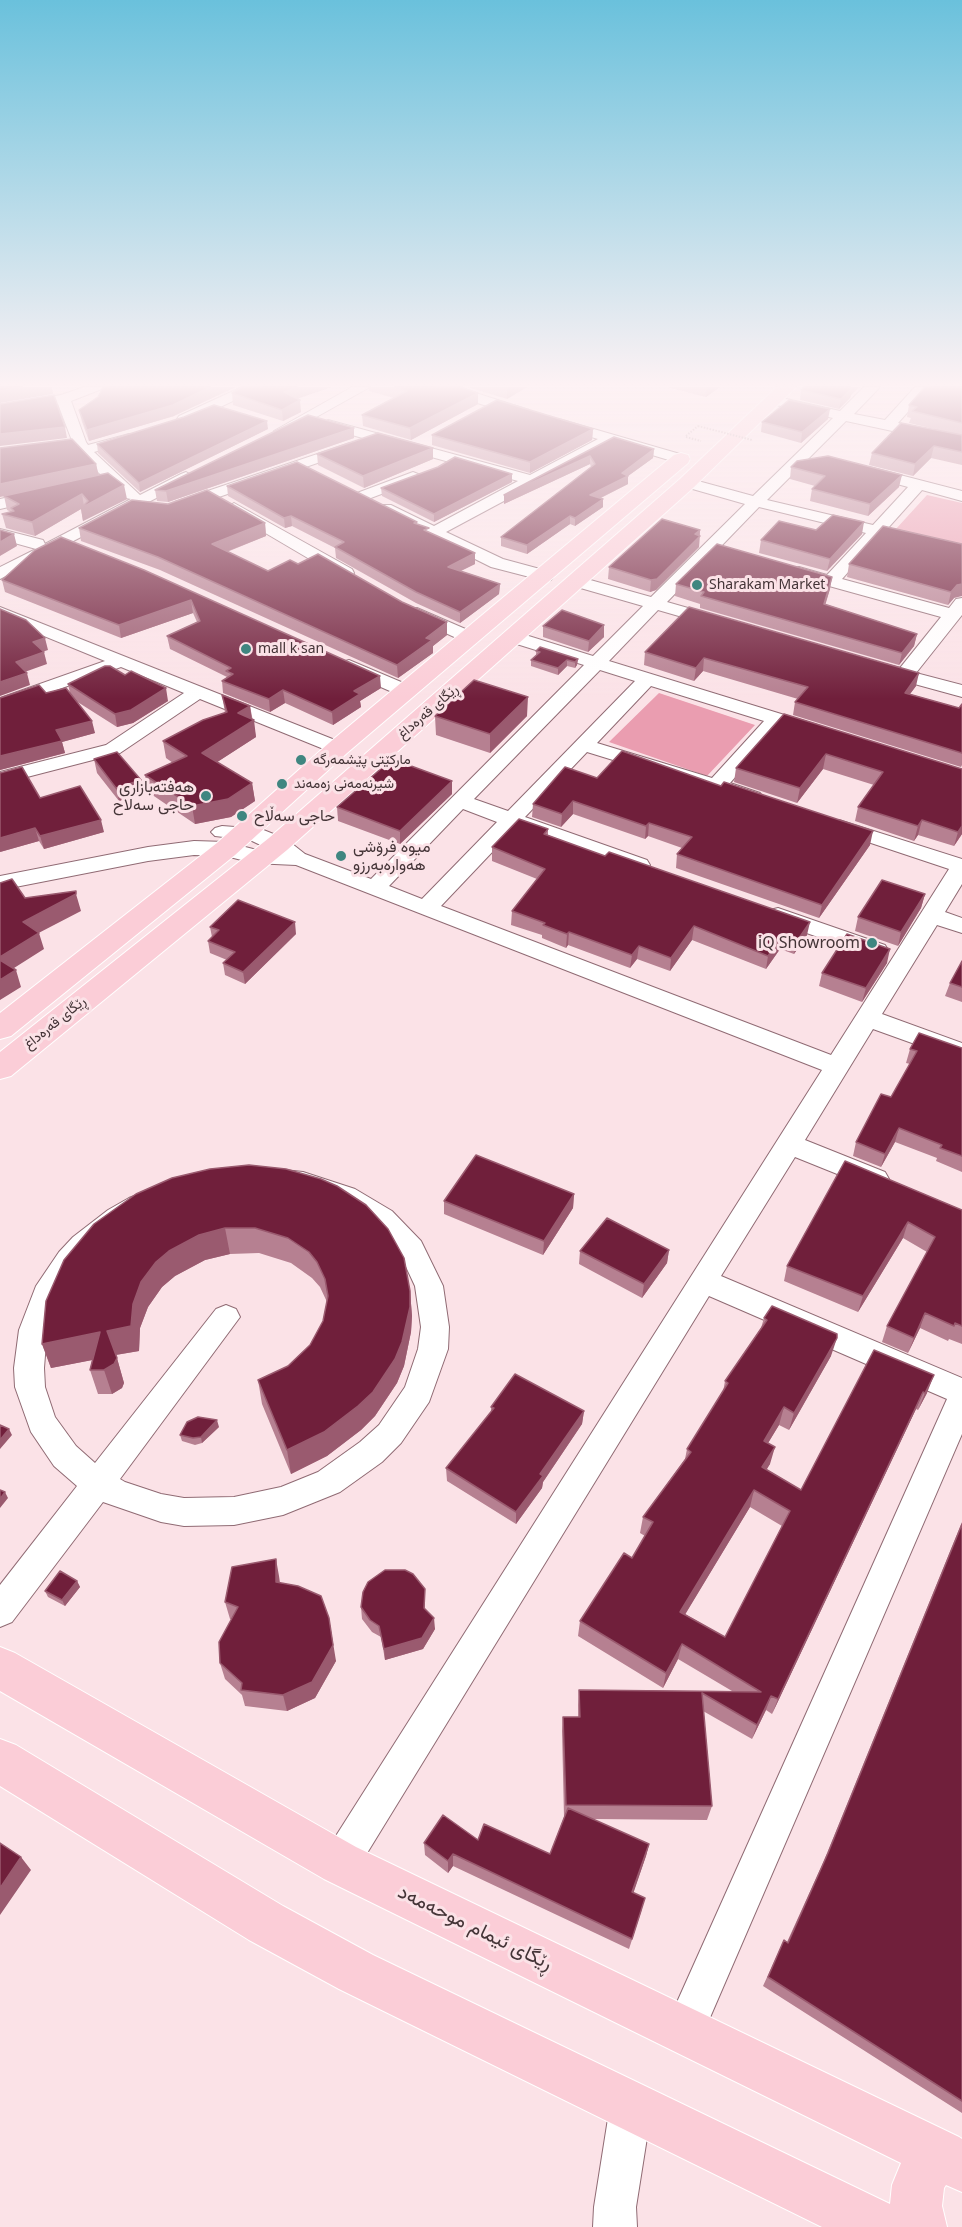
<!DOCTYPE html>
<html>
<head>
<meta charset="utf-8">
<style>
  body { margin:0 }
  canvas { display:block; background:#fbe2e7 }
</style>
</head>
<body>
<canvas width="962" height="2227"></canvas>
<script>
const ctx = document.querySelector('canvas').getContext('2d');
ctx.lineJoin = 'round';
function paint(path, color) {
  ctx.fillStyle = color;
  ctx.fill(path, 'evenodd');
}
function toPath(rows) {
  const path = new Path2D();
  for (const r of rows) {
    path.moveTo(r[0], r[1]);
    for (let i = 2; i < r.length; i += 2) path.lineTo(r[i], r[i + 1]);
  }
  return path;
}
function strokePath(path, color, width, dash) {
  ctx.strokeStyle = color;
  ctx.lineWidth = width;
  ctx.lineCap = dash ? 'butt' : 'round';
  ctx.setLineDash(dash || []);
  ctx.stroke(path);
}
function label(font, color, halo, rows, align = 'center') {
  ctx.font = font + ' "Noto Sans",Vazirmatn,sans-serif';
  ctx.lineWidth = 6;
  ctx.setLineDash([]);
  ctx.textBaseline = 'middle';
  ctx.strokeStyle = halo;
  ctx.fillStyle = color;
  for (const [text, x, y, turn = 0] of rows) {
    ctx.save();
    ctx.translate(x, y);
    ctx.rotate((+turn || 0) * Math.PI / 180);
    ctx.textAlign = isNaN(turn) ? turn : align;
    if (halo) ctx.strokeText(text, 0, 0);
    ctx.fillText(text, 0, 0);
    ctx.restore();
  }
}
const green = toPath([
  [927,495,962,503,962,547,895,530],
  [659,693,755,725,707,776,609,742]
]);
const path = toPath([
  [686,436,698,426],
  [686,437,701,441]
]);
const minor = toPath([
  [84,387,107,387,71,401,86,442,88,445,129,434,134,435,136,438,134,441,94,452,140,495,181,474,186,472,194,477,191,480,0,579,0,567,36,549,0,539,0,529,43,540,45,544,131,499,126,498,85,460,74,446,58,404,0,413,0,405,61,395,84,387],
  [242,387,262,387,189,422,179,422,177,419,179,416,242,387],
  [352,387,370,387,286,434,276,434,274,431,352,387],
  [434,387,457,387,529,410,531,413,524,417,519,416,436,390,434,387],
  [864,387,880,387,854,414,885,420,915,387,930,387,898,423,962,438,962,446,846,421,767,500,873,525,908,487,864,475,861,472,864,469,869,467,962,491,962,501,922,490,888,528,962,546,962,556,880,536,842,579,949,608,956,599,962,598,962,615,916,673,962,685,962,697,878,674,876,670,878,666,885,664,900,668,941,617,793,576,791,572,793,568,799,567,827,575,866,533,759,507,667,602,723,618,726,622,723,626,717,627,658,610,609,661,817,725,820,729,817,733,810,735,780,726,730,783,760,793,763,797,760,801,753,803,587,752,525,817,647,860,650,865,647,870,639,872,631,870,515,828,441,906,831,1055,949,869,832,830,829,826,832,822,839,820,962,859,962,884,945,912,962,918,962,933,937,925,882,1014,962,1043,962,1061,873,1029,805,1140,885,1172,889,1179,885,1186,876,1189,867,1186,795,1157,721,1276,962,1378,962,1434,699,2043,685,2049,671,2043,665,2029,947,1399,709,1296,353,1876,340,1882,327,1876,321,1863,327,1850,822,1070,296,865,253,863,226,856,194,855,148,861,0,890,0,876,148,847,194,841,226,842,253,849,273,851,250,840,215,836,211,832,215,828,222,826,261,829,286,839,305,854,371,879,584,665,507,641,504,637,507,633,519,633,593,656,643,606,570,585,567,581,570,577,576,576,651,597,745,504,682,486,679,483,682,480,687,478,753,496,833,418,768,403,766,400,768,397,773,396,840,411,864,387],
  [600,670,635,681,508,811,474,799,600,670],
  [651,686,764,721,712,778,597,743,651,686],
  [463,809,497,822,422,899,389,886,463,809],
  [559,419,687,456,690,459,682,464,612,443,446,532,503,559,551,572,554,576,551,580,545,581,491,567,379,511,377,508,379,505,391,505,434,526,518,481,323,427,321,424,328,420,530,475,598,439,554,426,552,423,554,420,559,419],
  [350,443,355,444,357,447,355,450,187,508,181,510,173,505,175,502,350,443],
  [413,472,418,474,421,477,418,480,363,501,355,496,357,493,413,472],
  [38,491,44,493,46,496,44,499,0,509,0,499,38,491],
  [234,503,352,569,354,573,352,577,340,577,228,511,226,508,234,503],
  [0,607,345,744,348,748,345,752,338,754,331,752,200,699,120,753,0,784,0,772,106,745,184,693,121,667,0,710,0,698,105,661,0,618,0,607],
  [417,608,477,634,480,638,477,642,471,643,465,642,411,617,408,613,411,609,417,608],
  [349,660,413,687,415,691,413,695,399,695,342,670,340,666,342,662,349,660],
  [778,908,885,945,888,950,885,955,877,958,770,920,767,915,770,910,778,908],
  [256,1167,303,1172,355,1189,392,1211,421,1241,443,1286,449,1327,448,1349,429,1402,401,1443,382,1462,340,1492,283,1515,234,1525,184,1526,161,1522,103,1502,12,1622,0,1627,0,1585,77,1486,54,1466,31,1432,15,1387,14,1368,19,1330,36,1286,59,1252,73,1237,108,1210,129,1198,175,1180,208,1171,256,1167],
  [256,1187,302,1192,337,1203,372,1225,401,1256,415,1286,421,1327,418,1349,405,1387,379,1425,360,1442,318,1472,281,1487,234,1497,184,1498,161,1494,125,1482,120,1479,240,1317,236,1309,226,1305,216,1309,95,1463,76,1446,55,1417,45,1387,44,1368,47,1330,58,1298,79,1268,93,1253,128,1224,149,1212,189,1196,208,1191,256,1187],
  [631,2085,646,2091,652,2106,636,2207,637,2227,593,2227,594,2207,610,2106,616,2091,631,2085]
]);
const major = toPath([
  [777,387,796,387,694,487,287,850,11,1076,0,1079,0,1052,269,838,680,479,777,387],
  [681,453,688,455,690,459,688,463,347,753,235,855,11,1036,0,1039,0,1013,217,843,329,743,674,455,681,453],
  [0,1647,15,1653,356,1847,959,2137,962,2139,962,2192,946,2185,944,2188,942,2206,947,2227,822,2227,339,1989,249,1940,0,1786,0,1739,16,1745,283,1906,373,1955,890,2204,892,2185,901,2163,324,1879,0,1691,0,1647]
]);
const pathBridge = toPath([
  [698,426,752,440]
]);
const wall = toPath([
  [368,387,461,387,478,393,478,404,411,440,363,426,362,415,394,398,369,391],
  [467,387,527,387,507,399],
  [666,387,720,387,706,397],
  [804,387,859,387,851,395,850,398,839,409,800,400,801,390],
  [962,387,962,465,931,458,913,476,869,465,872,453,934,429,909,423,911,418,907,417,909,405],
  [232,393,297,399,301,412,283,421,233,405],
  [98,397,174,416,89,441,82,422,79,410],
  [828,419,801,443,761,432,762,422],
  [354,428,354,438,168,502,157,501,155,490],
  [268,429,140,492,98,453,97,444],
  [593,429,592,440,530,473,432,445,432,435],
  [614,437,654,449,653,458,628,476,628,484,601,498,603,507,575,526,570,524,527,554,501,546,501,537,591,467,590,464,504,504,504,495],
  [317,454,433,459,364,488,318,465],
  [96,464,98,475,127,499,83,521,81,509,35,536,6,528,2,514,11,512,7,510,4,496,37,489],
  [791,467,899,487,868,516,810,501,812,489,815,486,790,479],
  [512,474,512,482,434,522,382,496,381,488],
  [227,486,417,522,417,524,475,564,461,571,500,584,499,594,460,623,416,603,336,558,335,548,292,526,285,528,228,496],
  [265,523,266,536,227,552,268,571,298,564,402,602,447,622,447,635,433,646,433,653,398,678,160,570,81,541,79,528],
  [700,530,699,547,656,590,650,592,608,579,609,567],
  [816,530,862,534,827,571,759,553,761,540],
  [61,537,381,688,360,701,361,707,333,725,285,703,270,712,223,693,222,681,227,677,170,649,167,636,197,622,193,613,121,638,5,592,2,580],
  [962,544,954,598,948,605,847,577,849,564],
  [676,584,830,589,825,604,917,634,914,646,899,665,700,608,700,604,675,596],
  [689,607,916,686,910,694,959,708,962,704,962,765,961,767,793,715,795,702,798,699,703,671,694,681,644,665,645,652],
  [604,625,604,637,588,652,543,637,543,626],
  [536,651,578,659,577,665,575,668,567,666,558,675,531,666,531,660,536,655],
  [68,684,168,701,133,723,117,727,76,701,95,733,62,742,65,753,0,770,0,698,46,693,70,693],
  [222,695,250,706,256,737,217,762,252,783,255,801,231,817,195,824,148,792,145,775,173,763,166,758,163,741,225,713],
  [784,714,962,769,962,834,954,846,918,835,914,841,855,821,858,807,874,785,823,769,797,803,734,782,736,768],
  [435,716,527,716,490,753,436,735],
  [94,759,141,780,143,793,119,801,97,773],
  [597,778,870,845,819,918,676,868,677,854,682,848,648,836,645,839,573,814,561,827,532,817,533,804],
  [452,781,452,794,400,844,338,821,337,807],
  [40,798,104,832,44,849,39,841,0,852],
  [548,829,548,835,807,935,794,954,780,949,766,969,692,940,670,971,637,959,630,968,568,945,566,948,542,938,542,935,511,925,512,911,537,879,492,861,492,847],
  [925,894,921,908,898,946,855,931,858,917],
  [210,927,296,934,245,984,225,975,223,963,227,960,210,953,208,941,212,937],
  [962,961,962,1002,945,996,950,983],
  [887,963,862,1002,819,986,822,973],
  [962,1048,962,1172,936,1161,937,1158,895,1142,881,1167,853,1156,856,1142,891,1097,910,1064,906,1063,910,1049],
  [845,1161,962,1210,962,1344,949,1339,948,1341,920,1328,908,1353,882,1342,887,1326,927,1252,903,1238,858,1312,784,1281,787,1266],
  [172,1178,410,1291,412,1316,411,1332,404,1366,397,1383,375,1416,361,1430,327,1456,291,1474,262,1404,258,1380,288,1366,310,1345,323,1321,327,1302,320,1287,312,1278,291,1263,259,1253,230,1254,205,1260,175,1276,162,1287,148,1307,140,1328,139,1351,116,1355,124,1383,122,1388,112,1394,98,1394,90,1370,92,1360,51,1368,42,1344],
  [574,1194,573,1208,543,1255,444,1214,444,1201],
  [669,1250,667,1263,642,1298,579,1264,580,1251],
  [764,1318,831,1356,789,1430,779,1425,768,1443,770,1464,766,1469,801,1490,874,1350,927,1393,918,1410,916,1409,772,1714,766,1710,752,1739,703,1711,712,1806,707,1820,592,1819,649,1844,646,1856,633,1893,642,1909,629,1949,453,1866,448,1873,425,1855,424,1843,478,1840,550,1854,564,1817,562,1731,563,1717,578,1717,578,1705,579,1690,732,1691,678,1659,663,1688,578,1636,580,1621,632,1558,645,1536,640,1533,643,1517,685,1459,687,1449,723,1392,725,1381,761,1328],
  [750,1507,782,1526,725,1637,685,1614],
  [491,1407,584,1411,582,1424,543,1482,542,1488,516,1524,447,1481,446,1468,491,1412],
  [219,1427,202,1443,195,1445,182,1441,180,1435],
  [962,1522,962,2113,763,1986,784,1940,787,1942,823,1863],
  [279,1576,280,1582,336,1661,315,1698,287,1711,245,1706,242,1695,225,1679,220,1663,231,1619,230,1619,225,1602],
  [77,1581,80,1587,65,1606,48,1597,45,1591],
  [425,1589,425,1609,435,1629,423,1649,385,1660,381,1637,372,1632,362,1619,361,1607]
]);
const shadedWall = toPath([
  [22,387,52,387,53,394,0,403,0,391],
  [210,387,236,387,174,416,89,441,87,430],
  [297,387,332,387,285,403,284,392],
  [508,387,527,387,507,399,507,388],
  [707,387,720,387,706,397],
  [850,387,859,387,851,395,850,398,839,409,841,399],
  [478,393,478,404,411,440,410,428],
  [300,400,301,412,283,421,282,410],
  [830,409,828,419,801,443,802,432],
  [267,421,268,429,140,492,139,483],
  [65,427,67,438,0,446,0,434],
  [354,428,354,438,168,502,166,491],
  [593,429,592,440,530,473,530,462],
  [934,446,931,458,913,476,915,464],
  [433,448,433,459,364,488,363,476],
  [654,449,653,458,628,476,628,484,590,503,590,495,622,473],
  [590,456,590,464,504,504,504,495],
  [96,464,99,476,0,497,0,484],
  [512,474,512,482,434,522,434,514],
  [902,475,899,487,868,516,870,504],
  [124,485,127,499,83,521,81,509,35,536,32,522,82,494,84,506],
  [603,499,603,507,575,526,575,518],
  [291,516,292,526,285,528,284,518],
  [570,516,570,524,527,554,527,545],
  [864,522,862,534,827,571,830,559],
  [265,523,266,536,213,557,212,544],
  [700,530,699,547,656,590,650,592,651,580],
  [14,534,17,546,0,556,0,542],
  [475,553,475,564,448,577,448,567],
  [832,577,830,589,822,616,824,604],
  [500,584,499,594,460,623,460,612],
  [962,584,962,596,954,598,948,605,951,592,957,585],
  [191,600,193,613,121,638,119,625],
  [447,622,447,635,433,646,433,653,398,678,397,665,426,638],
  [604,625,604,637,588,652,589,641],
  [917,634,914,646,899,665,902,653],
  [45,638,48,650,36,654,33,642],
  [44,652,47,664,19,674,16,662],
  [704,658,703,671,694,681,696,668],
  [578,659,577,665,575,668,575,662],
  [567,660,567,666,558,675,558,668],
  [27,673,30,685,0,696,0,682],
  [919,673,916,686,901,706,905,693],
  [380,676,381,688,360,701,361,707,333,725,332,712,354,691],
  [166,688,168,701,133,723,117,727,115,714],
  [283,690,285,703,270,712,269,699],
  [528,697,527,716,490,753,490,734],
  [250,706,252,721,254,720,256,737,205,770,202,753,238,713],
  [92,721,95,733,62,742,65,753,0,770,0,756,56,730],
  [826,754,823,769,797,803,800,788],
  [141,780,143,793,119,801,116,788],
  [452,781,452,794,400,844,400,831],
  [252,783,255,801,231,817,195,824,192,806],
  [573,801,573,814,561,827,562,814],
  [101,820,104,832,44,849,40,836],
  [922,820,918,835,914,841,918,826],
  [649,823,648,836,645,839,646,826],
  [962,826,962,834,954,846,958,832],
  [35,828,39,841,0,852,0,838],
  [873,831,870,845,819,918,822,905],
  [76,894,81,911,27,939,23,922],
  [925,894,921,908,898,946,901,932],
  [295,922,296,934,245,984,243,972],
  [810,922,807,935,794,954,797,941],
  [694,926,692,940,670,971,671,958],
  [569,932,568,945,566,948,567,934],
  [39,933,44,949,3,975,0,966,0,957],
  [782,936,780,949,766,969,768,956],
  [639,946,637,959,630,968,632,955],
  [890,949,887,963,862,1002,866,988],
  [16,970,21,987,0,1000,0,980],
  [899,1128,895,1142,881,1167,885,1154],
  [574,1194,573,1208,543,1255,544,1241],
  [908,1222,903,1238,858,1312,863,1296],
  [225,1228,230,1254,205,1260,175,1276,162,1287,148,1307,140,1328,139,1351,115,1355,107,1331,133,1304,141,1282,156,1262,169,1251,199,1235],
  [669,1250,667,1263,642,1298,644,1284],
  [410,1291,412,1316,411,1332,404,1366,397,1383,375,1416,361,1430,327,1456,291,1474,287,1450],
  [925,1313,920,1328,908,1353,914,1338],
  [100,1332,108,1357,51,1368,42,1344],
  [837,1338,831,1356,789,1430,794,1413],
  [117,1358,124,1383,122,1388,112,1394,104,1370],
  [934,1375,927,1393,918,1410,925,1393],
  [923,1392,916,1409,772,1714,778,1699],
  [784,1407,779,1425,759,1458,764,1441],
  [584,1411,582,1424,543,1482,542,1488,516,1524,516,1512,540,1474],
  [217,1420,219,1427,202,1443,201,1437],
  [9,1429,12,1435,0,1449,0,1440],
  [775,1447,770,1464,758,1484,762,1467],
  [754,1490,750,1507,677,1628,680,1612],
  [5,1492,8,1498,0,1508,0,1499],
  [276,1559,279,1576,280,1599,276,1582],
  [77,1581,80,1587,65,1606,62,1600],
  [329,1618,336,1661,315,1698,287,1711,283,1695],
  [434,1618,435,1629,423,1649,385,1660,384,1649],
  [682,1644,678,1659,663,1688,666,1673],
  [771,1696,766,1710,752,1739,757,1725],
  [649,1844,646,1856,630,1903,632,1892],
  [453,1854,453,1866,448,1873,448,1861],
  [21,1857,31,1870,0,1915,0,1888]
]);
const building = toPath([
  [0,387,22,387,0,391,0,387],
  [103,387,210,387,173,405,87,430,79,410,98,397,103,387],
  [242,387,297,387,284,392,300,400,282,410,232,393,242,387],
  [395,387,461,387,478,393,410,428,362,415,407,391,395,387],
  [804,387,850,387,850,388,852,388,841,399,801,390,804,387],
  [925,387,962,387,962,423,912,411,917,407,909,405,925,387],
  [54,395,65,427,0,434,0,404,54,395],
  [497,400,593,429,530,462,432,435,497,400],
  [789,400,830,409,802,432,762,422,789,400],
  [214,405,267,421,139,483,97,444,184,417,214,405],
  [308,415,354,428,166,491,155,490,308,415],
  [901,423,962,435,962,452,934,446,915,464,872,453,901,423],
  [378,433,433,448,363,476,317,454,378,433],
  [614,437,654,449,622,473,628,476,590,495,603,499,575,518,570,516,527,545,501,537,595,464,590,456,504,495,614,437],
  [72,439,96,464,0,484,0,448,72,439],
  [828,456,902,475,870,504,812,489,825,476,791,467,797,461,828,456],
  [455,457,512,474,434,514,381,488,438,467,455,457],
  [297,462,417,522,414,523,429,528,424,530,475,553,448,567,500,584,460,612,416,592,335,547,344,542,291,516,284,518,227,486,297,462],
  [108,473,124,485,81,508,88,501,82,494,32,522,2,514,14,511,11,508,19,504,4,496,108,473],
  [207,490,265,523,212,544,268,571,290,560,298,564,318,554,402,602,447,622,426,638,432,640,397,665,158,557,79,528,132,500,168,504,207,490],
  [833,515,864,522,830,559,761,540,779,521,816,530,833,515],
  [662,519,700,530,695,534,700,536,657,579,651,580,609,567,662,519],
  [883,526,962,544,962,584,957,585,951,592,849,564,883,526],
  [0,530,14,534,0,542,0,530],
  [61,537,144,570,380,676,354,691,360,694,332,712,283,690,269,699,222,681,233,674,226,671,231,668,167,636,200,621,191,600,119,625,2,580,35,550,61,537],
  [717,544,832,577,824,604,917,634,902,653,701,596,704,592,676,584,717,544],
  [689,607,919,673,905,693,959,708,962,704,962,753,795,702,808,687,704,658,696,668,645,652,689,607],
  [0,609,26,620,45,638,33,642,44,652,16,662,27,673,0,682,0,609],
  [562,610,604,625,589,641,543,626,562,610],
  [540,647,578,659,575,662,567,660,558,668,531,660,540,652,536,651,540,647],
  [105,666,110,666,125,675,131,671,166,688,131,710,115,714,68,684,105,666],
  [474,680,528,697,490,734,435,716,474,680],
  [39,685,46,693,66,688,92,721,56,730,62,741,0,756,0,698,39,685],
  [222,695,250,706,238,713,254,720,202,753,252,783,228,799,192,806,145,775,187,756,163,741,203,720,227,712,222,695],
  [784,714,962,769,962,826,958,832,922,820,918,826,858,807,883,772,826,754,800,788,736,768,784,714],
  [622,751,721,786,724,782,873,831,822,905,677,854,692,837,649,823,646,826,573,801,562,814,533,804,565,767,597,778,622,751],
  [117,752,141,780,116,788,94,759,117,752],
  [392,759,452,781,400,831,337,807,392,759],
  [22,767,40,798,80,786,101,820,40,836,35,828,0,838,0,773,22,767],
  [519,819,548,829,544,834,605,856,609,852,810,922,797,941,782,936,768,956,694,926,671,958,639,946,632,955,569,932,567,934,543,925,545,923,512,911,545,869,492,847,519,819],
  [12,879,25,898,76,891,76,894,23,922,39,933,0,957,0,883,12,879],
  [882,880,925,894,901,932,858,917,882,880],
  [238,900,295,922,243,972,223,963,235,952,208,941,219,930,210,927,238,900],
  [847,934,890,949,866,988,822,973,847,934],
  [0,960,16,970,0,980,0,960],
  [962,961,962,987,950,983,962,961],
  [919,1033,962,1048,962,1156,940,1148,942,1145,899,1128,885,1154,856,1142,881,1094,891,1097,917,1051,910,1049,919,1033],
  [476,1155,574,1194,544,1241,444,1201,476,1155],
  [845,1161,962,1210,962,1326,955,1323,954,1326,925,1313,914,1338,887,1326,935,1237,908,1222,863,1296,787,1266,845,1161],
  [249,1165,286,1169,321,1179,337,1186,366,1205,388,1229,404,1258,410,1291,410,1307,402,1342,395,1359,373,1392,358,1406,324,1432,287,1450,258,1380,288,1366,310,1345,323,1321,328,1296,325,1279,317,1262,309,1252,288,1238,255,1228,225,1228,199,1235,169,1251,156,1262,141,1282,133,1304,131,1326,107,1331,117,1358,114,1364,104,1370,90,1370,100,1332,42,1344,46,1301,64,1260,94,1224,136,1194,172,1178,210,1169,249,1165],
  [607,1218,669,1250,644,1284,580,1251,607,1218],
  [772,1306,837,1334,837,1338,794,1413,784,1407,764,1441,775,1447,762,1467,801,1490,874,1350,934,1375,925,1393,923,1392,778,1699,771,1696,757,1725,702,1693,712,1806,566,1805,563,1717,580,1717,579,1690,761,1692,682,1644,666,1673,580,1621,624,1553,632,1558,653,1522,643,1517,691,1452,687,1449,728,1383,725,1381,767,1320,764,1318,772,1306],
  [754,1490,790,1511,725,1637,680,1612,754,1490],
  [515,1374,584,1411,540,1474,543,1476,516,1512,446,1468,494,1408,491,1407,515,1374],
  [198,1417,217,1420,201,1437,193,1438,180,1435,187,1422,198,1417],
  [0,1425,9,1429,0,1440,0,1425],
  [0,1490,5,1492,0,1499,0,1490],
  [962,1524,962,2101,768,1977,784,1940,788,1943,828,1853,962,1524],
  [276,1559,276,1582,298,1586,321,1596,329,1618,333,1645,312,1682,283,1695,241,1690,242,1683,220,1663,219,1642,238,1607,225,1602,232,1567,276,1559],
  [385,1570,405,1570,413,1574,425,1589,424,1608,434,1618,422,1638,384,1649,379,1626,370,1620,361,1607,363,1592,368,1582,385,1570],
  [60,1571,77,1581,62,1600,45,1591,60,1571],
  [568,1808,649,1844,632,1892,645,1898,632,1939,453,1854,448,1861,424,1843,443,1815,478,1840,484,1824,550,1854,568,1808],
  [0,1843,21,1857,0,1888,0,1843]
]);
const markers = [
  [697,585,6,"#3f8680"],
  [246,649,6,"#3f8680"],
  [301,760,6,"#3f8680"],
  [282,784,6,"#3f8680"],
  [206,796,6,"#3f8680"],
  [242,816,6,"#3f8680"],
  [341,856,6,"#3f8680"],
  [872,943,6,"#3f8680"]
];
const farPoinames = [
  ["Sharakam Market",709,585],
  ["mall k san",258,649],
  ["مارکێتی پێشمەرگە",313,760],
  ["شیرنەمەنی زەمەند",294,784]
];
const farStreetnames = [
  ["ڕێگای قەرەداغ",428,712,-41],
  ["ڕێگای قەرەداغ",55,1023,-39]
];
const poiNames = [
  ["هەفتەبازاری",194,787],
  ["حاجی سەلاح",194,805],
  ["حاجی سەڵاح",254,816,"left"],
  ["میوە فرۆشی",353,847,"left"],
  ["هەوارەبەرزو",353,865,"left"],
  ["iQ Showroom",860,943]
];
const nearStreetnames = [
  ["ڕێگای ئیمام موحەمەد",475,1928,26]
];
paint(green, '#ea9db0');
strokePath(minor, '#906b74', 2);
strokePath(major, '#fff', 2);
strokePath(path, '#c1abaf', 2, [1.5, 1.5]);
paint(minor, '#fff');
paint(major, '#fbcdd7');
strokePath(pathBridge, '#c1abaf', 2, [1.5, 1.5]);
paint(wall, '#b68091');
paint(shadedWall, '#9a5a6f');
paint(building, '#701f3b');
strokePath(building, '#9a5a6f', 1.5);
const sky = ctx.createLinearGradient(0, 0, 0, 699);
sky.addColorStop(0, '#6ac1dc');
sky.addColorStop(0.55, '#fdf2f4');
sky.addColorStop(1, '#fdf2f400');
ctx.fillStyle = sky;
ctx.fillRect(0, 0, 962, 699);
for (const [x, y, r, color] of markers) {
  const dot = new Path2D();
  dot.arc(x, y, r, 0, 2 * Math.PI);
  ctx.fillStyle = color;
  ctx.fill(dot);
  strokePath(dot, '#fbe2e7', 2);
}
label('14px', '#443437', '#fbe2e7', farPoinames, 'left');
label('14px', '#443437', '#fbe2e7', farStreetnames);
label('16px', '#443437', '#fbe2e7', poiNames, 'right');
label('20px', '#443437', '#fbe2e7', nearStreetnames);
</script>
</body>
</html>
